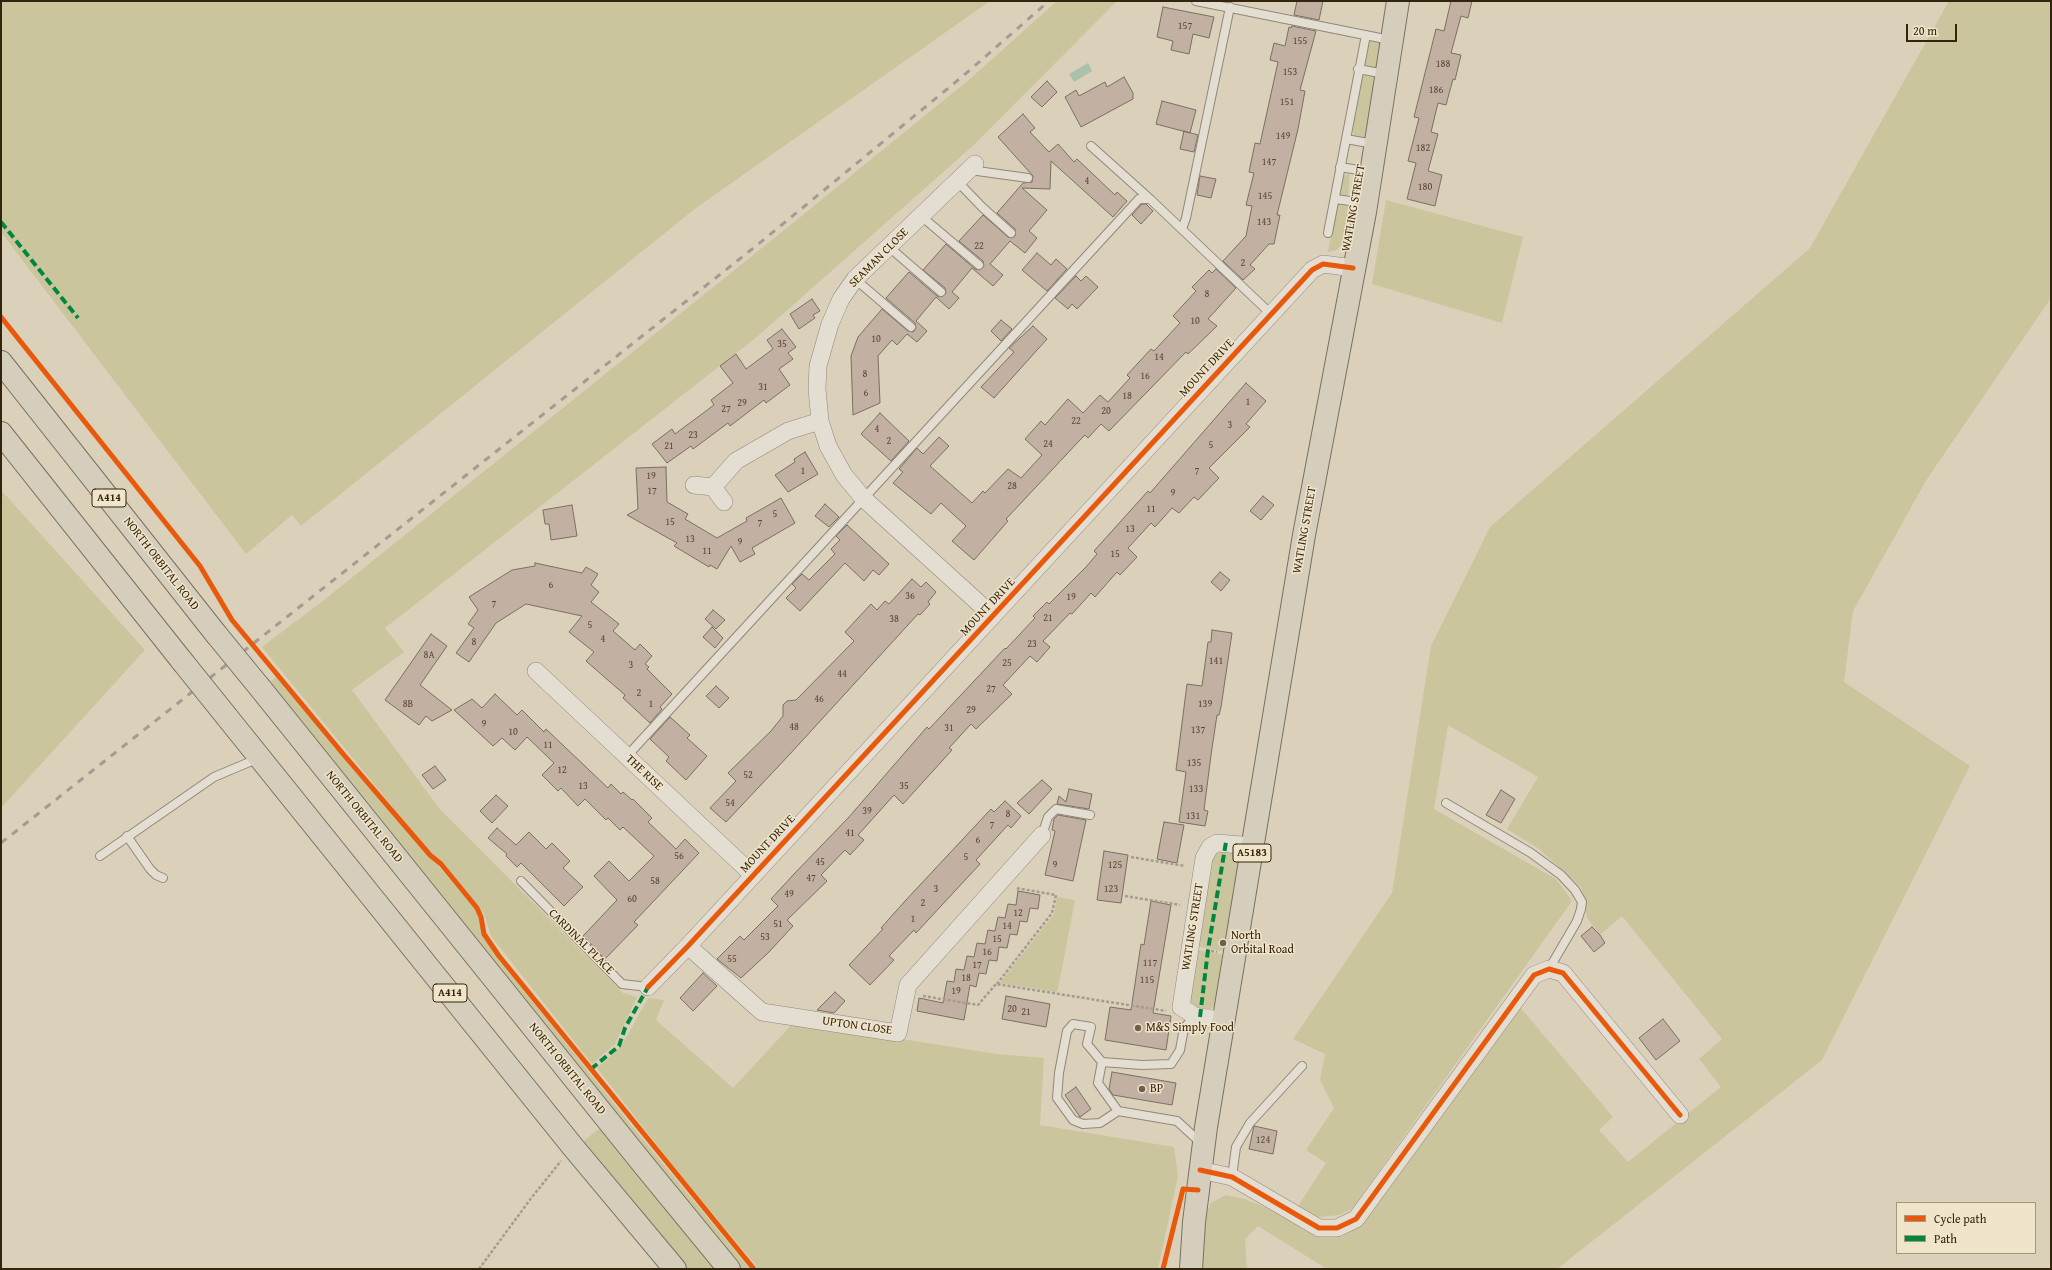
<!DOCTYPE html>
<html>
<head>
<meta charset="utf-8">
<style>
  body { margin:0 }
  #map { position:relative; width:2052px; height:1270px; overflow:hidden; background:#dbd1ba; font-family:"Gentium Book Plus",serif }
  canvas { display:block }
  .frame { position:absolute; inset:0; border:2px solid #33240d; pointer-events:none }
  .legend { position:absolute; left:1896px; top:1202px; width:140px; height:52px; box-sizing:border-box; background:#f0e4ca; border:1px solid #a4977e; margin:0; padding:5px 7px; list-style:none; font-size:12px; color:#33240d }
  .legend li { display:flex; align-items:center; gap:8px; height:20px }
  .legend b { width:20px; border:1px solid #a4977e }
  .scale { position:absolute; left:1906px; top:24px; width:51px; height:18px; box-sizing:border-box; border:2px solid #33240d; border-top:0; padding-left:5px; font-size:12px; line-height:14px; white-space:nowrap; color:#33240d; -webkit-text-stroke:3px #f0e4ca; paint-order:stroke }
</style>
</head>
<body>
<div id="map">
<canvas width="2052" height="1270"></canvas>
<div class="frame"></div>
<ul class="legend">
<li><b style="height:5px;background:#e8590c"></b>Cycle path</li>
<li><b style="height:5px;background:#00873e"></b>Path</li>
</ul>
<div class="scale">20 m</div>
</div>
<script>
const ctx = document.querySelector('canvas').getContext('2d');
ctx.lineJoin = 'round';
function paint(path, color) {
  ctx.fillStyle = color;
  ctx.fill(path, 'evenodd');
}
function toPath(rows) {
  const path = new Path2D();
  for (const r of rows) {
    path.moveTo(r[0], r[1]);
    for (let i = 2; i < r.length; i += 2) path.lineTo(r[i], r[i + 1]);
  }
  return path;
}
function strokePath(path, color, width, dash) {
  ctx.strokeStyle = color;
  ctx.lineWidth = width;
  ctx.lineCap = dash ? 'butt' : 'round';
  ctx.setLineDash(dash || []);
  ctx.stroke(path);
}
function label(font, color, halo, rows, align = 'center') {
  ctx.font = font + ' "Gentium Book Plus",serif';
  ctx.lineWidth = 3;
  ctx.setLineDash([]);
  ctx.textBaseline = 'middle';
  ctx.strokeStyle = halo;
  ctx.fillStyle = color;
  for (const [text, x, y, turn = 0] of rows) {
    ctx.save();
    ctx.translate(x, y);
    ctx.rotate((+turn || 0) * Math.PI / 180);
    ctx.textAlign = isNaN(turn) ? turn : align;
    if (halo) ctx.strokeText(text, 0, 0);
    ctx.fillText(text, 0, 0);
    ctx.restore();
  }
}
const green = toPath([
  [1,1,990,1,696,208,301,526,292,515,246,554,1,232],
  [1057,1,1117,1,975,144,758,336,385,628,404,652,352,690,439,808,623,993,637,997,615,1044,592,1064,491,936,484,914,439,859,427,849,262,647,324,600,788,227,971,78],
  [1949,1,2051,1,2051,298,1927,479,1853,611,1844,682,1970,766,1822,1060,1557,1269,1327,1269,1258,1226,1245,1239,1247,1269,1202,1269,1204,1218,1211,1203,1226,1195,1245,1199,1274,1211,1314,1236,1341,1237,1361,1226,1520,1007,1613,1117,1599,1130,1628,1162,1721,1087,1699,1059,1722,1039,1622,916,1600,935,1587,918,1581,887,1538,848,1507,829,1538,777,1448,725,1434,809,1556,879,1572,901,1352,1209,1339,1215,1318,1217,1298,1206,1326,1163,1306,1150,1334,1108,1320,1080,1325,1054,1293,1039,1392,893,1431,646,1490,527,1810,248],
  [1368,39,1386,42,1381,71,1362,66],
  [1362,74,1379,77,1369,138,1353,136,1354,111],
  [1347,174,1350,174,1348,196,1338,195,1341,177],
  [1386,200,1523,237,1502,323,1372,284],
  [1337,203,1346,204,1349,209,1346,239,1337,250,1328,252],
  [1,490,145,650,1,808],
  [276,677,476,910,480,918,482,934,494,953,631,1125,750,1269,741,1269,643,1150,269,683],
  [1219,849,1236,850,1242,857,1226,952,1196,946,1209,863],
  [1057,897,1075,900,1058,989,1056,992,1000,983,1054,914],
  [1196,950,1226,955,1219,996,1214,1006,1209,1010,1197,1008,1192,1005,1189,999],
  [648,998,664,1000,656,1020,733,1088,794,1022,997,1054,1044,1058,1040,1125,1174,1147,1178,1176,1158,1269,759,1269,679,1173,597,1068,621,1047],
  [600,1128,716,1269,683,1269,580,1144]
]);
const water = toPath([
  [1088,63,1092,71,1074,82,1069,74]
]);
const building = toPath([
  [1297,1,1323,1,1319,20,1294,15,1297,1],
  [1451,1,1472,1,1468,18,1461,16,1451,53,1461,55,1455,80,1453,79,1446,105,1438,103,1431,132,1438,134,1428,171,1442,175,1435,206,1407,199,1416,163,1408,161,1419,118,1414,117,1436,29,1444,31,1451,1],
  [1163,7,1214,17,1209,38,1193,34,1189,54,1171,50,1173,41,1157,37,1163,7],
  [1292,26,1316,31,1300,90,1305,91,1298,129,1277,215,1280,215,1274,244,1269,244,1250,265,1255,269,1243,280,1223,261,1246,236,1252,206,1246,205,1254,173,1249,172,1255,143,1260,144,1278,62,1270,60,1274,43,1285,46,1289,27,1291,28,1292,26],
  [1124,77,1133,93,1133,99,1081,127,1065,97,1076,90,1079,96,1105,82,1107,87,1124,77],
  [1047,81,1057,92,1042,107,1031,97,1047,81],
  [1162,101,1196,110,1190,133,1156,124,1162,101],
  [1023,114,1035,128,1030,132,1049,152,1058,144,1074,162,1077,159,1115,195,1117,192,1127,201,1113,217,1051,161,1050,189,1022,188,1047,210,1029,231,1037,238,1025,253,1010,241,990,264,1003,275,993,286,972,268,952,292,959,298,949,309,936,297,916,321,927,331,917,342,907,334,897,345,892,340,878,356,880,403,853,415,851,356,858,337,882,309,908,331,913,332,916,328,915,323,886,298,909,272,937,296,942,297,946,293,945,288,923,270,946,244,975,269,980,270,984,266,983,261,959,241,983,215,1008,237,1012,238,1015,236,1015,229,997,213,1023,183,1032,182,1033,176,998,137,1023,114],
  [1184,131,1198,135,1194,152,1180,149,1184,131],
  [1200,176,1216,179,1211,198,1197,195,1200,176],
  [1142,204,1146,204,1153,211,1141,224,1132,215,1142,204],
  [1037,253,1051,265,1056,259,1067,269,1047,291,1022,270,1037,253],
  [1216,269,1236,288,1208,319,1217,326,1188,354,1186,352,1109,431,1101,424,1088,438,1085,435,1080,440,1006,519,1008,521,974,560,952,541,966,526,941,503,931,514,893,483,903,472,899,469,917,448,923,454,939,437,949,446,930,466,972,503,983,491,985,493,1008,469,1021,478,1042,455,1025,439,1041,421,1045,425,1068,399,1083,413,1100,395,1108,402,1130,378,1127,375,1151,349,1154,351,1180,323,1173,316,1196,291,1192,287,1209,270,1212,273,1216,269],
  [1076,276,1081,281,1086,276,1098,287,1077,309,1072,304,1068,309,1055,298,1076,276],
  [812,299,820,311,813,315,815,318,799,329,790,314,812,299],
  [1001,320,1012,329,1001,341,991,331,1001,320],
  [1033,326,1047,339,994,398,981,387,1014,352,1009,348,1033,326],
  [782,329,796,347,788,353,793,359,779,369,790,385,766,403,764,400,730,426,728,423,693,449,691,446,667,463,652,444,672,429,675,434,714,405,711,400,733,383,720,366,736,354,746,369,773,349,767,340,782,329],
  [1246,383,1266,401,1246,424,1250,427,1209,468,1219,478,1198,500,1194,497,1179,513,1172,508,1155,527,1151,523,1128,548,1137,557,1120,575,1117,572,1095,597,1091,593,1072,614,1070,613,1043,641,1050,647,1037,662,1030,656,1003,685,1012,694,976,729,971,724,949,748,952,750,903,804,894,795,858,835,864,840,850,855,845,850,821,875,827,881,787,920,793,926,768,953,741,978,717,959,740,936,744,940,778,906,771,899,794,874,849,817,927,727,929,729,1005,648,1006,649,1035,618,1033,616,1047,602,1049,604,1086,567,1097,554,1094,551,1148,491,1150,493,1246,383],
  [880,413,909,441,891,461,861,434,880,413],
  [805,452,818,474,788,492,775,475,795,462,794,459,805,452],
  [666,467,667,502,688,514,685,519,717,538,747,521,746,518,781,498,795,523,752,548,755,554,740,562,731,546,717,569,710,565,709,567,674,546,677,543,627,515,638,509,636,468,666,467],
  [1263,496,1274,505,1261,520,1250,511,1263,496],
  [825,504,839,517,829,527,815,516,825,504],
  [572,505,577,536,551,540,549,524,545,524,543,510,572,505],
  [847,525,889,564,879,575,873,570,864,581,845,563,800,611,786,598,796,588,792,584,802,574,809,580,835,554,831,549,840,540,836,536,847,525],
  [535,563,582,573,586,567,598,574,591,585,599,592,591,602,619,624,613,631,635,650,640,644,652,656,645,664,649,667,647,669,672,694,660,707,662,709,650,723,623,698,625,695,586,661,594,652,569,632,582,616,526,604,496,623,469,662,456,653,474,628,468,624,478,610,469,597,512,570,535,566,535,563],
  [1220,572,1230,580,1221,591,1211,582,1220,572],
  [912,579,921,587,926,582,936,592,928,602,930,604,920,615,918,614,790,754,726,822,710,808,736,781,728,773,771,731,783,716,783,705,787,701,796,700,854,641,845,632,871,604,877,610,885,601,889,604,912,579],
  [713,610,725,620,716,629,705,619,713,610],
  [712,627,723,638,715,648,703,637,712,627],
  [1212,630,1232,633,1221,707,1219,715,1217,715,1211,755,1204,810,1208,811,1205,826,1179,822,1186,772,1176,770,1187,684,1202,686,1208,642,1211,642,1212,630],
  [431,634,447,646,420,685,452,710,432,721,426,716,419,725,385,700,431,634],
  [716,686,729,698,719,708,706,696,716,686],
  [495,694,517,715,522,710,544,732,546,729,608,788,611,784,621,794,623,792,632,800,633,799,652,818,648,822,676,849,685,839,699,853,634,922,638,925,605,959,583,936,617,900,594,876,609,861,629,881,654,856,623,827,620,830,608,818,606,820,585,799,578,806,561,788,558,791,542,775,554,763,527,737,515,750,502,738,493,746,454,710,472,699,482,708,495,694],
  [670,717,690,735,687,738,707,756,686,780,666,761,669,757,650,739,670,717],
  [435,766,446,780,433,789,422,775,435,766],
  [1042,780,1052,789,1029,814,1017,803,1042,780],
  [1069,789,1092,794,1089,809,1057,804,1059,796,1066,802,1069,789],
  [1501,790,1515,799,1501,823,1486,815,1501,790],
  [496,795,508,806,492,823,480,811,496,795],
  [1005,801,1021,816,1011,828,1008,825,976,860,980,864,916,933,914,930,889,956,894,960,870,985,849,965,883,929,881,928,905,901,991,809,994,812,1005,801],
  [1058,815,1086,820,1073,881,1045,875,1055,831,1052,830,1054,819,1058,815],
  [1164,822,1184,825,1177,863,1157,859,1164,822],
  [497,828,516,845,529,832,546,849,552,843,570,861,563,868,583,887,564,906,521,863,517,867,506,856,507,854,488,838,497,828],
  [1104,851,1128,855,1121,903,1097,900,1104,851],
  [1018,891,1040,895,1038,909,1030,908,1027,922,1020,921,1017,935,1010,934,1007,948,999,947,997,961,989,960,986,974,979,973,976,987,970,985,964,1020,917,1011,919,998,943,1003,947,981,954,982,956,969,964,970,967,956,974,957,977,943,985,944,988,930,995,931,998,917,1005,918,1008,904,1016,905,1018,891],
  [1151,901,1171,905,1153,1013,1171,1016,1166,1050,1105,1040,1110,1007,1131,1010,1141,944,1144,945,1151,901],
  [1592,927,1600,935,1605,943,1594,952,1581,936,1592,927],
  [703,973,717,986,693,1011,680,998,703,973],
  [835,992,845,1001,834,1013,817,1010,835,992],
  [1006,996,1050,1004,1046,1027,1002,1019,1006,996],
  [1663,1019,1680,1041,1656,1060,1639,1038,1663,1019],
  [1112,1072,1176,1083,1172,1105,1113,1095,1109,1089,1112,1072],
  [1076,1087,1091,1109,1080,1117,1065,1095,1076,1087],
  [1254,1126,1277,1131,1273,1154,1249,1149,1254,1126]
]);
const path = toPath([
  [1131,857,1185,866],
  [1125,896,1180,905],
  [1206,950,1217,952],
  [997,984,1052,913,1056,895,1016,888],
  [923,996,978,1005,996,984,1166,1011],
  [479,1269,532,1197,561,1161]
]);
const lane = toPath([
  [1196,1,1390,40],
  [1358,69,1385,74],
  [1346,139,1374,144],
  [1091,146,1150,199],
  [1340,167,1371,172],
  [970,170,1028,178],
  [957,181,982,207,1011,233],
  [1335,199,1366,203],
  [921,216,979,265],
  [1182,229,1186,218,1230,7],
  [1328,233,1366,35],
  [889,247,941,292],
  [855,279,911,327],
  [627,756,1139,199,1150,199,1271,314],
  [1446,803,1531,853,1561,875,1575,890,1582,902,1581,909,1577,921,1549,969],
  [1042,835,1048,817,1056,809,1090,815],
  [127,836,150,869,156,875,163,878],
  [100,856,214,777,259,758],
  [521,881,622,984,648,987],
  [1195,1016,1184,1028,1180,1050,1171,1064,1142,1065,1102,1062,1098,1083,1118,1111,1177,1121,1202,1144],
  [1102,1062,1087,1044,1091,1027,1073,1024,1067,1031,1059,1073,1057,1098,1073,1120,1083,1124,1100,1123,1118,1111],
  [1232,1177,1236,1147,1250,1123,1302,1066]
]);
const street = toPath([
  [975,164,855,279,841,299,830,324,818,366,817,389,820,421,828,446,844,475,863,498,993,616],
  [694,485,713,487],
  [724,502,713,487,736,461,788,431,820,421],
  [536,671,753,875],
  [688,946,762,1012,898,1033,908,985,1042,835],
  [648,987,688,946,1312,270,1323,264,1353,268],
  [1224,1021,1195,1016,1181,1007,1204,858,1210,847,1217,843,1253,846],
  [1200,1170,1232,1177,1319,1228,1337,1228,1356,1219,1534,975,1549,969,1563,973,1680,1115]
]);
const primary = toPath([
  [1191,1269,1194,1222,1206,1127,1304,535,1365,212,1398,1]
]);
const highway = toPath([
  [1,362,216,634],
  [1,433,182,661],
  [261,689,643,1164,729,1269],
  [227,717,573,1147,675,1269]
]);
const rail = toPath([
  [1,843,756,246,963,76,1049,1]
]);
const highwayBridge = toPath([
  [216,634,261,689],
  [182,661,227,717]
]);
const quiet = toPath([
  [1,222,78,318],
  [1200,1017,1208,950,1226,842],
  [591,1069,619,1046,625,1028,648,987]
]);
const cycleway = toPath([
  [1,317,200,566,232,620,344,755,430,855,441,864,477,908,481,917,484,934,499,956,754,1269],
  [648,987,688,946,1312,270,1323,264,1353,268],
  [1200,1170,1232,1177,1319,1228,1337,1228,1356,1219,1534,975,1549,969,1563,973,1680,1115],
  [1163,1269,1183,1189,1198,1190]
]);
const markers = [
  [1223,943,4,"#6e614a"],
  [1138,1028,4,"#6e614a"],
  [1142,1089,4,"#6e614a"]
];
const numberNames = [
  ["157",1185,26],
  ["155",1300,41],
  ["188",1443,64],
  ["153",1290,72],
  ["186",1436,90],
  ["151",1287,102],
  ["149",1283,136],
  ["182",1423,148],
  ["147",1269,162],
  ["4",1087,181],
  ["180",1425,187],
  ["145",1265,196],
  ["143",1264,222],
  ["22",979,246],
  ["2",1243,263],
  ["8",1207,294],
  ["10",1195,321],
  ["10",876,339],
  ["35",782,344],
  ["14",1159,357],
  ["8",865,374],
  ["16",1145,376],
  ["31",763,387],
  ["6",866,393],
  ["18",1127,396],
  ["1",1248,402],
  ["29",742,403],
  ["27",726,409],
  ["20",1106,411],
  ["22",1076,421],
  ["3",1230,425],
  ["4",877,429],
  ["23",693,435],
  ["2",889,441],
  ["24",1048,444],
  ["5",1211,445],
  ["21",669,446],
  ["1",803,471],
  ["7",1197,471],
  ["19",651,476],
  ["28",1012,486],
  ["17",652,491],
  ["9",1173,493],
  ["11",1151,509],
  ["5",775,514],
  ["15",670,522],
  ["7",760,523],
  ["13",1130,529],
  ["13",690,539],
  ["9",740,542],
  ["11",707,551],
  ["15",1115,554],
  ["6",551,585],
  ["36",910,596],
  ["19",1071,597],
  ["7",494,604],
  ["21",1048,618],
  ["38",894,619],
  ["5",590,625],
  ["4",603,639],
  ["8",474,642],
  ["23",1032,644],
  ["8A",429,655],
  ["141",1216,661],
  ["25",1007,663],
  ["3",631,665],
  ["44",842,674],
  ["27",991,689],
  ["2",639,693],
  ["46",819,699],
  ["8B",408,704],
  ["1",651,704],
  ["139",1205,704],
  ["29",971,710],
  ["9",484,724],
  ["48",794,727],
  ["31",949,728],
  ["137",1198,730],
  ["10",513,732],
  ["11",548,745],
  ["135",1194,763],
  ["12",562,770],
  ["52",748,775],
  ["13",583,786],
  ["35",904,786],
  ["133",1196,789],
  ["54",730,803],
  ["39",867,811],
  ["8",1008,814],
  ["131",1193,816],
  ["7",992,825],
  ["41",850,833],
  ["6",978,840],
  ["56",679,856],
  ["5",966,857],
  ["45",820,862],
  ["9",1055,865],
  ["125",1115,865],
  ["47",811,878],
  ["58",655,881],
  ["3",936,889],
  ["123",1111,889],
  ["49",789,894],
  ["60",632,899],
  ["2",923,903],
  ["12",1018,913],
  ["1",913,919],
  ["51",778,924],
  ["14",1007,926],
  ["53",765,937],
  ["15",997,939],
  ["16",987,952],
  ["55",732,959],
  ["117",1150,963],
  ["17",977,965],
  ["18",966,978],
  ["115",1147,980],
  ["19",956,991],
  ["20",1012,1009],
  ["21",1026,1012],
  ["124",1263,1140]
];
const shields = [
  [109,498,34],
  [1252,853,38],
  [450,993,34]
];
const shieldNames = [
  ["A414",109,498],
  ["A5183",1252,853],
  ["A414",450,993]
];
const streetNames = [
  ["WATLING STREET",1354,208,-80],
  ["SEAMAN CLOSE",879,258,-45],
  ["MOUNT DRIVE",1207,368,-47],
  ["WATLING STREET",1305,530,-80],
  ["NORTH ORBITAL ROAD",161,564,52],
  ["MOUNT DRIVE",988,607,-47],
  ["THE RISE",644,773,43],
  ["NORTH ORBITAL ROAD",364,817,51],
  ["MOUNT DRIVE",768,844,-47],
  ["WATLING STREET",1193,927,-81],
  ["CARDINAL PLACE",581,942,45],
  ["UPTON CLOSE",857,1026,8],
  ["NORTH ORBITAL ROAD",567,1069,51]
];
const poiNames = [
  ["North",1231,936],
  ["Orbital Road",1231,950],
  ["M&S Simply Food",1146,1028],
  ["BP",1150,1089]
];
paint(green, '#cbc59d');
paint(water, '#acc1ab');
paint(building, '#c2b0a2');
strokePath(building, '#787061', 1);
strokePath(lane, '#908879', 10);
strokePath(street, '#908879', 18);
strokePath(primary, '#787061', 24);
strokePath(highway, '#787061', 24);
strokePath(path, '#a29c91', 2.5, [3, 2]);
strokePath(lane, '#e3ddd2', 8);
strokePath(street, '#e3ddd2', 17);
strokePath(primary, '#d6cebd', 22);
strokePath(highway, '#d6cebd', 22);
strokePath(rail, '#a29c91', 3, [7, 7]);
strokePath(highwayBridge, '#787061', 24, []);
strokePath(highwayBridge, '#d6cebd', 22);
strokePath(quiet, '#00873e', 4, [8, 4]);
strokePath(cycleway, '#e8590c', 5);
for (const [x, y, r, color] of markers) {
  const dot = new Path2D();
  dot.arc(x, y, r, 0, 2 * Math.PI);
  ctx.fillStyle = color;
  ctx.fill(dot);
  strokePath(dot, '#f0e4ca', 1.5);
}
label('10px', '#574732', null, numberNames);
for (const [x, y, w] of shields) {
  const box = new Path2D();
  box.roundRect(x - w / 2, y - 9, w, 18, 3);
  ctx.fillStyle = '#f0e4ca';
  ctx.fill(box);
  strokePath(box, '#33240d', 1);
}
label('bold 11px', '#33240d', null, shieldNames);
label('12px', '#33240d', '#f0e4ca', streetNames);
label('12px', '#33240d', '#f0e4ca', poiNames, 'left');
</script>
</body>
</html>
